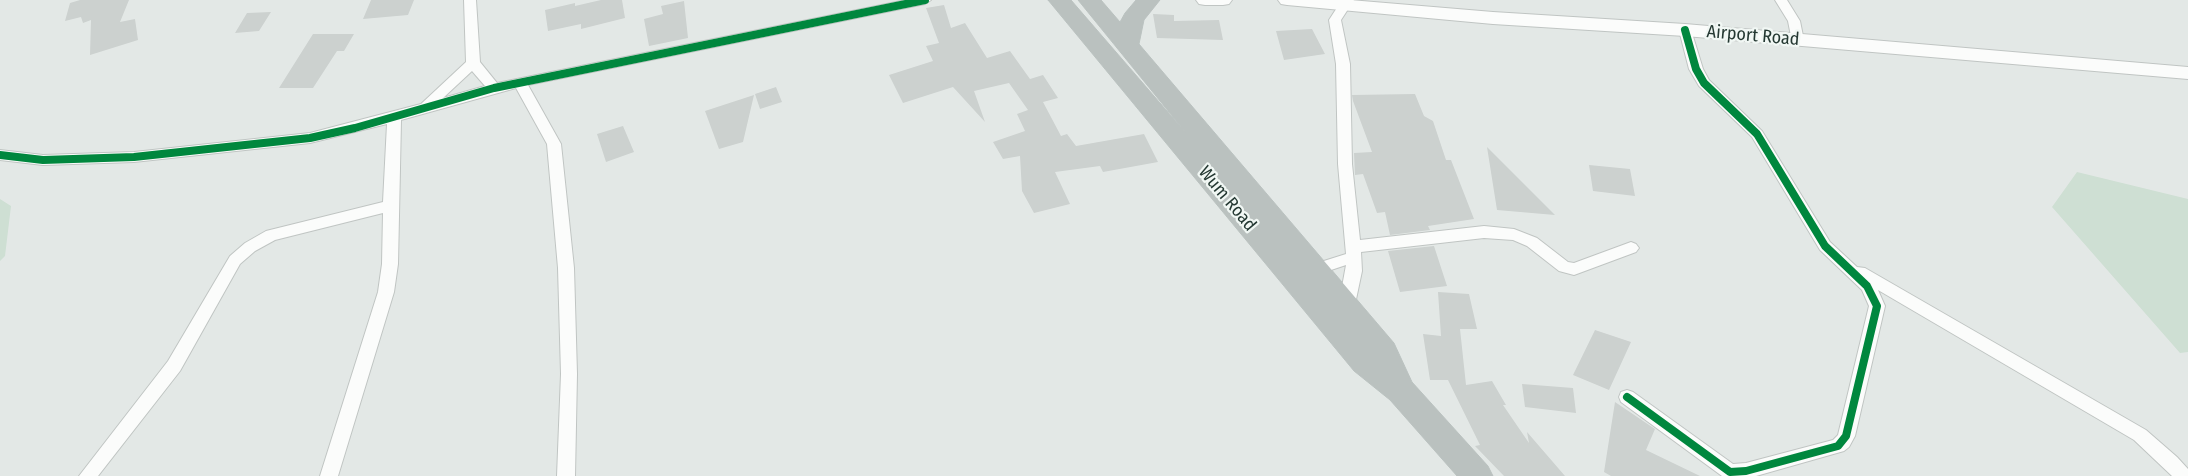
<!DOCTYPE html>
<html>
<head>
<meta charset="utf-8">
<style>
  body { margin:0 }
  canvas { display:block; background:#e3e8e6 }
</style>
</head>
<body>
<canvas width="2188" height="476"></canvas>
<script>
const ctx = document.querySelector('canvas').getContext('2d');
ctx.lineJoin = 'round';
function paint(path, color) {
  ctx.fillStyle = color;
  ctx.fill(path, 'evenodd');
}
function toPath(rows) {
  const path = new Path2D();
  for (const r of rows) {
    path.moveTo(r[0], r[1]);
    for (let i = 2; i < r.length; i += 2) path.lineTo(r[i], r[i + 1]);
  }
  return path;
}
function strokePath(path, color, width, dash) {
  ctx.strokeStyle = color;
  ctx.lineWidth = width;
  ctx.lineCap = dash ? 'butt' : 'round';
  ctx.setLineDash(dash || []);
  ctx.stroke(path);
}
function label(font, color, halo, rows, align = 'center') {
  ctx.font = font + ' "Fira Sans Condensed",sans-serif';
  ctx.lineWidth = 4.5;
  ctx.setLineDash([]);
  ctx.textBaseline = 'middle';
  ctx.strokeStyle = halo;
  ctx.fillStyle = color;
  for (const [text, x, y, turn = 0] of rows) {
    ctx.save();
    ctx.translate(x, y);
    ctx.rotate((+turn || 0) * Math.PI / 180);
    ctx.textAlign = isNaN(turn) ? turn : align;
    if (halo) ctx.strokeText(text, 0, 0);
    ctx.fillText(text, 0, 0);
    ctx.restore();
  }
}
const green = toPath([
  [2077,172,2188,199,2188,352,2180,353,2052,207],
  [0,199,11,206,5,256,0,261]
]);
const building = toPath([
  [80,0,129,0,120,22,135,19,138,40,90,55,91,20,83,23,81,17,65,21,70,3],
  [371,0,414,0,408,15,363,19],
  [601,0,622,0,625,18,581,29,581,24,548,31,545,10,575,3,575,6],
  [684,1,688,38,649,46,644,19,663,14,661,6],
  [944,5,951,28,965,23,987,58,1010,51,1030,79,1043,75,1058,98,1043,102,1061,136,1067,134,1076,146,1144,134,1158,162,1103,172,1100,166,1055,172,1070,204,1034,213,1022,191,1020,156,1003,159,993,142,1025,131,1017,114,1028,110,1009,83,974,91,985,122,953,87,903,103,889,75,933,61,926,46,939,43,926,8],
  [271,12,259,31,235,33,247,13],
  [1153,14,1174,15,1174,21,1219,20,1223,40,1157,38],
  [1312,29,1325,54,1284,60,1276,31],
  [313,34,354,34,344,51,337,51,313,88,279,88],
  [776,87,782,102,760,109,755,94],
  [1415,94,1424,116,1433,121,1446,160,1451,160,1474,219,1428,226,1430,230,1390,235,1385,212,1377,213,1363,174,1355,175,1354,153,1372,152,1353,101,1352,95],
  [754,95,743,142,719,149,705,111],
  [623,126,634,152,606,162,597,134],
  [1487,147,1555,215,1497,210],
  [1589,165,1630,169,1635,196,1593,191],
  [1434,246,1447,286,1400,292,1388,251],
  [1438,292,1469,294,1477,329,1460,329,1466,385,1492,381,1506,405,1503,405,1529,443,1527,432,1565,476,1504,476,1475,446,1480,445,1448,380,1430,380,1423,334,1441,336],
  [1595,330,1631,342,1609,390,1573,375],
  [1522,384,1573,388,1576,413,1525,407],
  [1615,402,1655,429,1646,450,1700,476,1611,476,1604,472]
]);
const street = toPath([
  [464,0,476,0,480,62,497,83,906,0,931,0,925,4,528,85,561,144,574,268,577,374,575,476,557,476,561,374,558,268,547,144,516,88,401,120,398,264,394,292,338,476,320,476,378,292,382,264,383,213,275,240,255,251,240,264,180,371,98,476,79,476,168,361,230,256,245,243,266,231,383,202,387,124,310,143,134,162,43,165,0,160,0,150,43,155,134,152,310,133,421,104,466,62,464,0],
  [472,71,485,86,443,98,472,71],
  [1342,0,1354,0,1341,20,1350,64,1352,164,1360,240,1484,226,1514,229,1537,238,1568,262,1574,263,1631,242,1636,244,1639,248,1636,252,1574,275,1559,271,1527,246,1513,240,1484,238,1361,252,1362,271,1354,309,1352,313,1346,315,1340,313,1338,309,1346,265,1313,276,1308,274,1305,270,1308,266,1346,254,1338,164,1336,64,1329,20,1342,0],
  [1775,0,1787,0,1800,21,1804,41,1803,44,1793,44,1792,41,1788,21,1775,0],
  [1685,26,1691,30,1703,69,1709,80,1762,131,1830,242,1857,267,1865,268,2146,430,2177,457,2188,469,2188,476,2172,476,2134,440,1878,290,1885,306,1855,436,1849,447,1844,451,1756,476,1722,476,1621,402,1619,397,1621,392,1627,390,1633,392,1733,464,1746,463,1833,440,1838,435,1869,306,1862,290,1820,250,1752,137,1699,86,1689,69,1679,30,1685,26]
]);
const secondary = toPath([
  [1196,0,1232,0,1229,4,1223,5,1205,5,1199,4,1196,0],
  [1278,0,1350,0,1493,12,1685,24,2188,67,2188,79,1685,36,1493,24,1287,5,1281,4,1278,0]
]);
const highway = toPath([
  [1048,0,1071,0,1186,133,1078,0,1101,0,1120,22,1125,13,1136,0,1160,0,1144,20,1139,44,1394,343,1412,382,1488,466,1493,476,1457,476,1390,400,1354,371,1048,0]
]);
const cycleway = toPath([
  [0,155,43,160,134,157,310,138,355,128,494,88,925,0],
  [1627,397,1730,472,1746,471,1838,446,1846,436,1877,306,1867,286,1825,246,1757,134,1704,83,1696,69,1685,30]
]);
const streetNames = [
  ["Airport Road",1753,36,5],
  ["Wum Road",1227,199,50]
];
paint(green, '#cedfd3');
paint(building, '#ccd1cf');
strokePath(street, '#c0c5c3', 2);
strokePath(secondary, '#c0c5c3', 2);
strokePath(highway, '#bcc4c2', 1);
paint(street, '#fbfcfb');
paint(secondary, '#fbfcfb');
paint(highway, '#bac1bf');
strokePath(cycleway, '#00873e', 8);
label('18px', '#243832', '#f1f7f4', streetNames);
</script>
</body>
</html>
